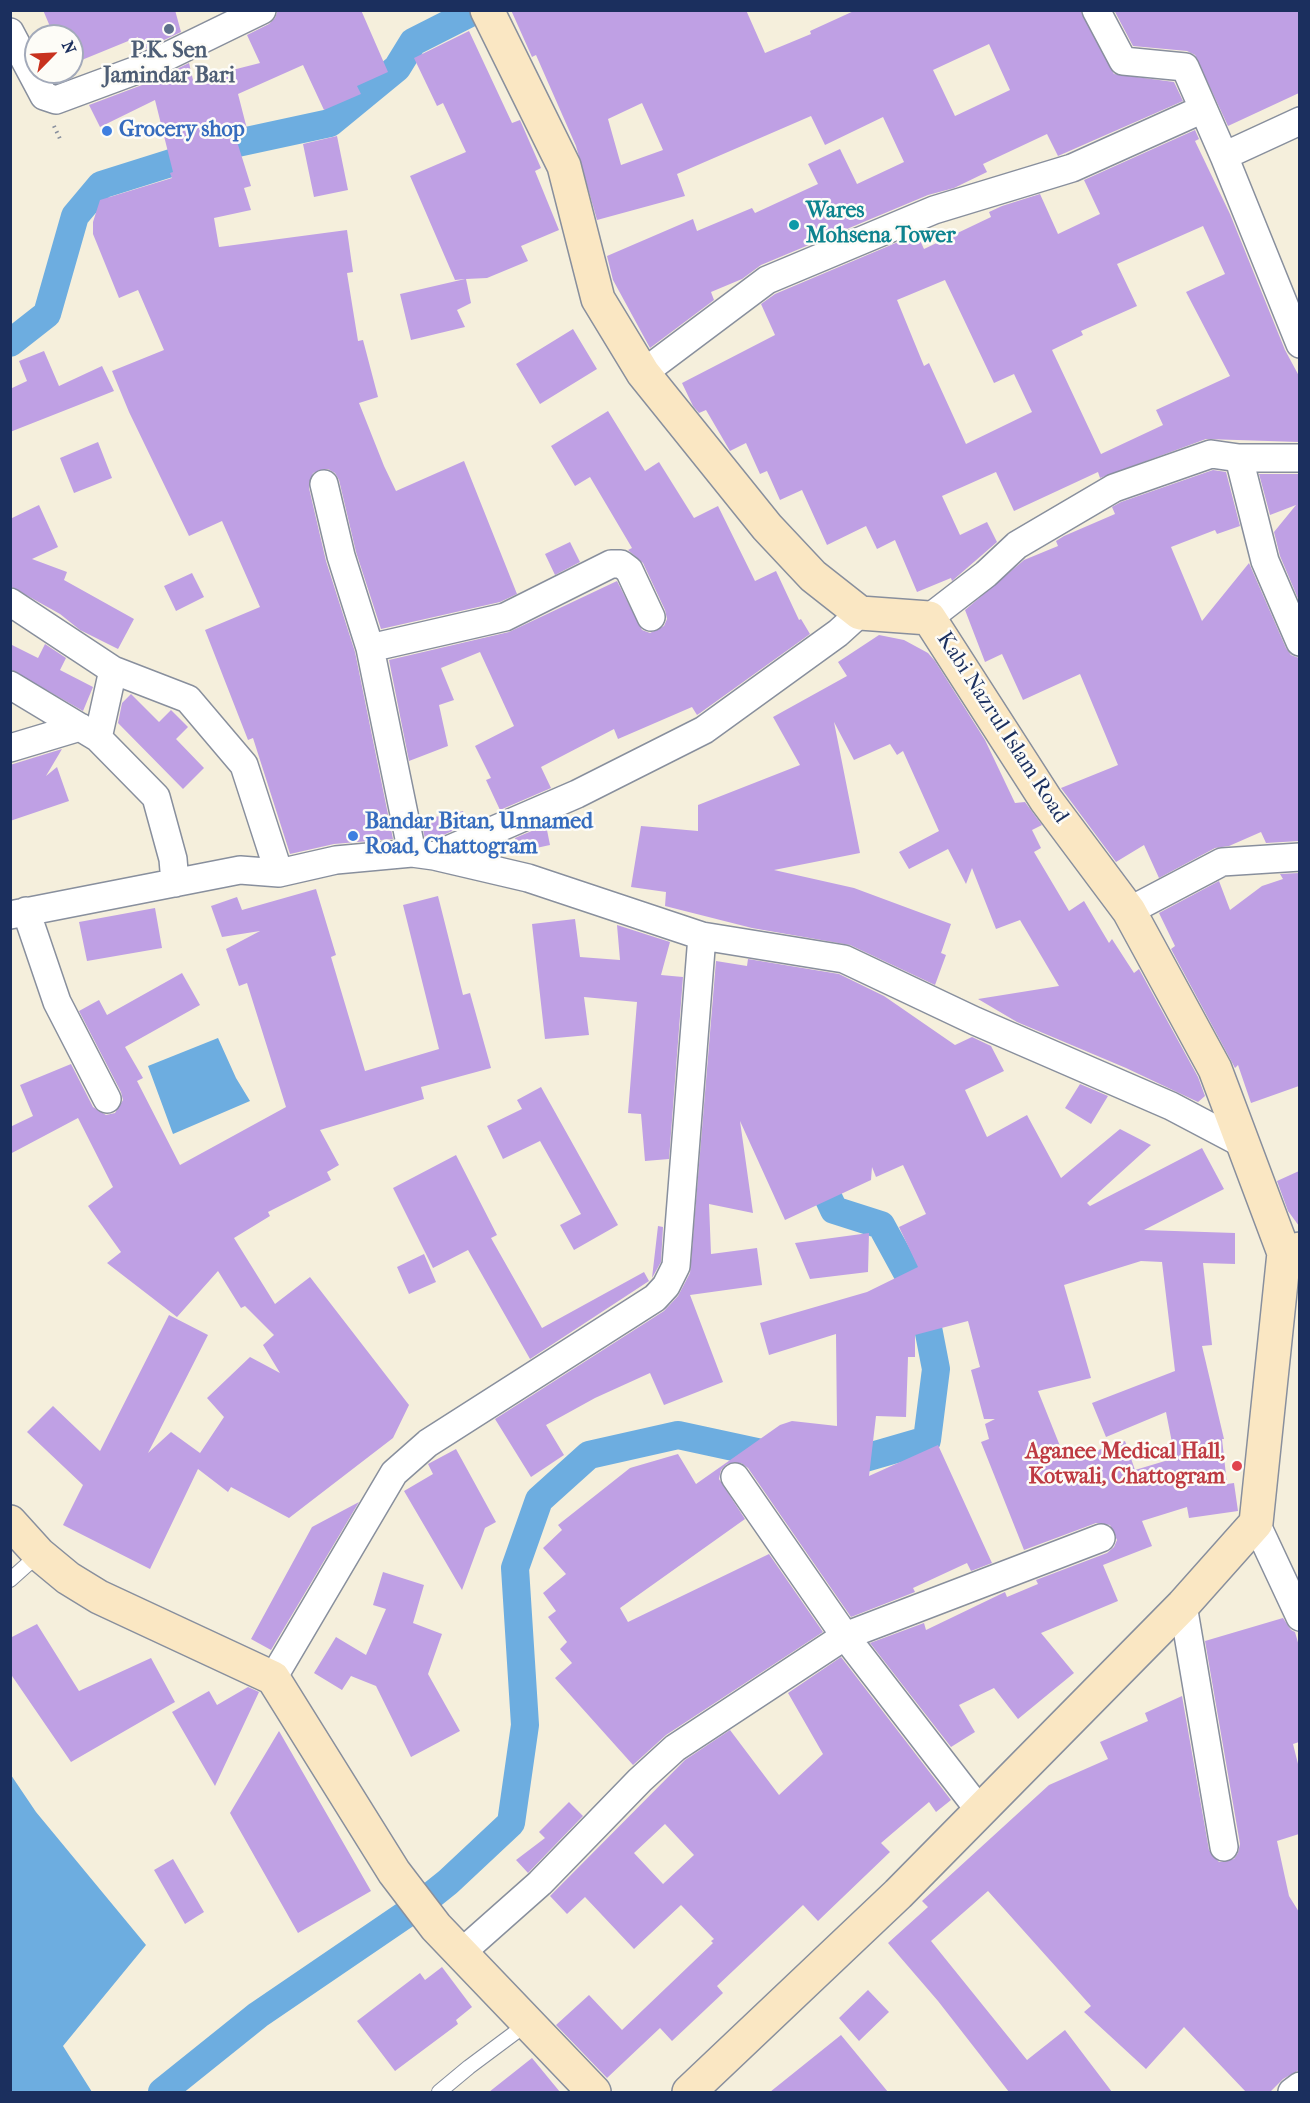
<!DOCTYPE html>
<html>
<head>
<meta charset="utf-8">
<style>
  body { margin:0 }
  #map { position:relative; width:1310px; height:2103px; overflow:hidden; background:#f5efdc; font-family:"IM FELL French Canon",serif }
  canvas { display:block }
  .frame { position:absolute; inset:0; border:12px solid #1b2f5e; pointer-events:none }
  .north { position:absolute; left:24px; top:24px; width:60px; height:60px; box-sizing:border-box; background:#fdfcf7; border:2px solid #a3aaba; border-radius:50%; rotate:66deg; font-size:16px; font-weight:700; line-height:24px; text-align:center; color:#1b2f5e }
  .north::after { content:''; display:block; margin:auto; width:21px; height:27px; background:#c8321e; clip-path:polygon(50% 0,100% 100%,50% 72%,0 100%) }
</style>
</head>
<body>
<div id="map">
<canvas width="1310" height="2103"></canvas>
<div class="frame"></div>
<div class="north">N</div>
</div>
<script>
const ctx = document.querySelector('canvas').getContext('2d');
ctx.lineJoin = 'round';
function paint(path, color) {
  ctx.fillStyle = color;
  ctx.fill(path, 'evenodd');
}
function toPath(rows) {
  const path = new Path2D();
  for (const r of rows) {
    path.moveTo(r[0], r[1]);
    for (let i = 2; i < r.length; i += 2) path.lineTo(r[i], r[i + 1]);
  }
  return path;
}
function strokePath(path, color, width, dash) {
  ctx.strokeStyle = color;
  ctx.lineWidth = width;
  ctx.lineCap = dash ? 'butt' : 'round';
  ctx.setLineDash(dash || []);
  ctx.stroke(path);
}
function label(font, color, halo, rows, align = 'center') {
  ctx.font = font + ' "IM FELL French Canon",serif';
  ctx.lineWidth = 5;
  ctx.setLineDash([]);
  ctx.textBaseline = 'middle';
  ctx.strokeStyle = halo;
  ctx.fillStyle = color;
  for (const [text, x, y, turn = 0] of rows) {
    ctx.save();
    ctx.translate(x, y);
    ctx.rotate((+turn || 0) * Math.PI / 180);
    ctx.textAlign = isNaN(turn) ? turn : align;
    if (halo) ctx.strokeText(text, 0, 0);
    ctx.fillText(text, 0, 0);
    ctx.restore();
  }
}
const water = toPath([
  [218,1038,236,1078,250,1101,173,1134,148,1066],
  [11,1775,36,1812,146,1945,63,2046,92,2092,11,2092]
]);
const canal = toPath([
  [10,343,47,314,75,216,101,185,228,145,330,123,397,68,413,42,476,10],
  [813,1165,834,1210,881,1225,923,1302,936,1369,927,1440,865,1458,832,1457],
  [162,2092,258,2015,418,1906,448,1882,511,1823,525,1725,515,1568,539,1500,589,1455,678,1435,766,1454,783,1455]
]);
const building = toPath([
  [43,10,175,10,181,32,141,51,138,37,72,64,72,36,54,36],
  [278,10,361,10,388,72,357,86,361,94,324,110,303,65,238,94,247,129,234,132,251,186,244,188,251,210,214,218,219,247,347,230,353,272,347,273,358,341,363,340,378,397,359,403,384,466,396,491,464,461,517,594,500,602,381,629,356,552,339,480,335,473,328,469,313,473,309,488,326,561,355,652,393,839,334,844,290,854,253,738,248,740,205,630,260,607,222,521,189,536,129,412,112,371,164,350,138,290,119,298,93,234,93,222,100,200,172,178,170,173,173,172,155,100,100,127,89,105,150,82,189,63,193,80,260,63,247,35,269,24,275,18],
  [511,10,746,10,765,53,811,34,810,31,856,10,1080,10,1114,74,1174,82,1183,101,1058,156,1047,134,983,164,987,172,954,188,928,195,761,265,742,279,711,292,714,300,650,348,613,280,607,256,693,219,697,231,752,208,755,213,818,184,808,164,840,149,857,184,904,162,883,117,825,145,811,116,677,174,685,196,597,220,576,146,536,55,532,57],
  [989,44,1010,90,955,116,933,70],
  [642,103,663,150,621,165,608,119],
  [1114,10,1299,10,1299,93,1228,126,1195,55,1187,51,1133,46],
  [469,31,512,123,520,120,541,168,535,171,559,230,521,246,528,261,487,278,466,279,471,303,457,310,465,327,411,340,400,294,465,279,455,280,410,176,466,152,443,103,437,106,414,58],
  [1195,130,1199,139,1195,141,1230,214,1285,350,1299,376,1299,442,1206,439,1100,478,1098,472,1014,511,996,472,942,496,960,535,987,522,997,542,952,581,951,578,917,592,895,540,877,549,866,526,827,545,802,490,780,500,767,471,760,474,746,443,730,451,706,410,699,413,693,406,682,383,775,335,761,304,775,294,917,234,924,249,991,217,989,212,1002,206,1040,194,1058,234,1100,214,1084,180],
  [1203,226,1225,274,1186,292,1230,376,1156,410,1163,425,1101,454,1052,350,1083,335,1081,331,1137,306,1117,264],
  [945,280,994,383,1014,374,1032,412,966,444,929,363,924,366,897,300],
  [337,136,348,190,314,197,303,144],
  [573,329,597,369,540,404,516,364],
  [44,351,59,386,102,366,114,391,10,432,10,389,27,381,19,361],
  [608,411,645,471,659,462,694,518,718,506,755,581,776,571,799,620,801,619,810,634,700,713,697,715,692,707,618,739,614,729,541,767,551,788,500,810,486,780,491,778,475,746,514,726,480,652,441,668,454,700,439,705,448,746,409,761,389,660,509,632,617,581,642,630,650,633,664,626,667,619,665,610,643,563,628,550,632,548,590,477,575,486,551,446],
  [98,442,112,478,74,493,60,458],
  [1213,470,1226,472,1240,526,1217,534,1215,530,1171,547,1202,621,1249,563,1286,648,1291,655,1299,658,1299,841,1266,843,1261,832,1229,846,1215,848,1159,878,1144,845,1116,862,1061,788,1118,765,1080,674,1023,700,1002,654,985,662,965,610,1024,560,1058,546,1056,541,1064,536,1115,514,1112,507,1121,502],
  [1259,474,1299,474,1299,601,1280,556,1274,532,1296,505,1270,515],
  [39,505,58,547,32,559,67,572,64,580,134,619,118,649,80,630,60,614,10,586,10,519],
  [570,542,580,562,555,575,545,554],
  [192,573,204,597,176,611,164,586],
  [879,635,904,640,928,653,935,661,985,740,1015,803,1025,802,1042,825,1032,830,1041,848,1034,852,1069,911,1084,901,1109,943,1112,939,1134,973,1139,969,1198,1077,1205,1096,1198,1102,1126,1068,1017,1022,978,999,1059,986,1020,920,996,929,972,868,966,884,948,849,909,869,899,852,939,831,903,751,897,755,890,744,854,760,834,722,860,853,774,870,854,888,951,924,941,953,946,955,935,985,850,945,752,928,665,906,666,892,631,887,641,826,698,831,698,805,800,765,773,717,847,676,838,662],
  [10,644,38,658,45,644,66,658,60,670,93,687,83,711,10,669],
  [131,694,159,722,171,710,188,727,176,739,204,768,183,789,118,723,122,703],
  [62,749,46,776,57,767,69,801,10,821,10,765],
  [463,811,466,825,432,840,425,839,421,820],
  [546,825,550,845,518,852,515,838],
  [1299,873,1299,1086,1251,1103,1238,1065,1235,1068,1171,949,1175,946,1159,913,1219,881,1230,910,1262,886,1283,879,1280,874],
  [316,889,336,955,331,957,365,1071,439,1049,403,905,438,896,463,995,470,993,491,1068,421,1087,424,1099,320,1130,339,1165,327,1172,331,1180,268,1212,270,1216,234,1238,275,1304,310,1277,409,1405,393,1438,289,1518,231,1487,228,1492,198,1469,150,1569,63,1525,83,1485,27,1432,53,1406,100,1451,169,1315,208,1335,148,1453,171,1432,200,1453,224,1417,207,1398,250,1357,280,1373,263,1345,274,1335,245,1306,241,1308,218,1271,177,1317,107,1263,121,1252,88,1206,113,1187,78,1118,10,1154,10,1127,33,1116,20,1085,71,1064,93,1107,106,1115,115,1113,123,1100,121,1092,79,1011,99,1000,107,1015,182,973,200,1005,125,1047,143,1078,137,1081,180,1165,286,1107,247,983,239,986,226,949,260,931,222,937,211,906,237,897,242,910],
  [155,908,162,948,87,961,79,922],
  [575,919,580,957,620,960,617,925,670,942,661,975,683,977,669,1159,645,1161,641,1114,628,1113,637,1002,584,997,589,1035,545,1039,532,924],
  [748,959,839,974,884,996,955,1045,972,1037,991,1046,1004,1071,965,1090,987,1137,1027,1115,1061,1178,1120,1129,1151,1145,1087,1203,1090,1206,1202,1148,1224,1189,1144,1230,1235,1233,1235,1264,1203,1263,1212,1345,1202,1346,1224,1439,1222,1439,1227,1484,1234,1483,1238,1511,1189,1518,1187,1507,1142,1521,1152,1546,1103,1565,1118,1601,1041,1633,1074,1673,1018,1719,994,1688,959,1705,975,1732,951,1747,870,1643,924,1623,926,1630,1005,1592,1007,1597,1038,1584,1036,1580,1107,1553,1114,1547,1117,1540,1110,1525,1096,1523,1024,1550,981,1442,989,1439,985,1424,995,1419,984,1419,971,1370,980,1367,968,1321,915,1335,915,1357,908,1357,906,1417,876,1416,869,1476,938,1445,992,1563,971,1571,967,1563,913,1588,915,1592,851,1617,748,1468,741,1463,727,1464,721,1470,719,1479,745,1519,620,1608,628,1622,769,1554,823,1632,666,1735,633,1765,555,1678,572,1663,560,1649,567,1642,548,1617,556,1611,543,1593,566,1574,543,1548,562,1530,558,1525,630,1468,678,1454,696,1484,780,1425,792,1421,837,1426,836,1334,769,1355,760,1323,867,1292,918,1267,899,1227,926,1214,903,1165,876,1177,872,1167,871,1180,785,1220,740,1121,753,1213,709,1204,711,1254,757,1248,762,1285,690,1295,723,1382,664,1405,650,1373,595,1398,546,1425,564,1455,531,1477,495,1419,664,1311,678,1296,690,1273,716,961,747,966],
  [1141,1261,1162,1262,1175,1371,1092,1403,1106,1437,1166,1412,1175,1458,1135,1470,1125,1441,1066,1461,1038,1391,1091,1378,1064,1285],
  [1080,1084,1108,1096,1091,1124,1065,1108],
  [541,1087,618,1225,574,1250,560,1225,581,1214,540,1141,503,1159,487,1126,522,1109,517,1100],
  [456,1155,497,1235,491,1238,542,1328,644,1272,649,1281,530,1359,468,1250,433,1268,393,1188],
  [1299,1171,1299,1226,1288,1211,1277,1181],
  [658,1226,663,1227,661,1262,652,1278],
  [869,1233,868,1272,810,1279,795,1243],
  [424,1254,436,1282,409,1294,397,1267],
  [456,1449,496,1522,485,1528,462,1590,404,1491,433,1474,428,1464],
  [359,1502,271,1650,251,1639,312,1527],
  [383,1572,424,1585,413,1623,442,1634,428,1674,460,1731,411,1757,376,1686,351,1676,342,1690,314,1673,336,1637,366,1655,386,1609,373,1605],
  [1283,1618,1291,1630,1295,1632,1299,1646,1299,1742,1293,1744,1299,1768,1299,1834,1277,1841,1289,1896,1299,1912,1299,2070,1283,2079,1270,2092,1246,2092,1184,2027,1146,2069,1084,2012,1091,2006,988,1891,931,1941,1027,2060,1065,2030,1112,2092,1009,2092,938,2001,888,1943,928,1907,922,1901,1049,1785,1108,1759,1100,1742,1148,1721,1145,1713,1182,1696,1209,1850,1219,1862,1234,1859,1238,1853,1240,1844,1205,1641],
  [37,1624,79,1691,151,1658,175,1702,71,1762,10,1673,10,1638],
  [841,1657,951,1800,936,1812,929,1802,881,1843,890,1852,818,1921,803,1905,717,1986,723,1993,672,2041,660,2028,607,2078,556,2025,589,1995,622,2030,713,1943,711,1941,714,1939,681,1905,634,1949,585,1897,567,1914,550,1896,685,1760,730,1730,779,1795,823,1754,788,1693],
  [665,1824,694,1855,663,1884,634,1853],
  [248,1687,259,1692,215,1786,172,1712,209,1691,217,1705],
  [279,1731,371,1891,298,1933,230,1813],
  [569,1802,583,1816,528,1873,516,1860,545,1838,539,1832],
  [173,1859,204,1912,185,1924,154,1870],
  [442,1967,472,2007,456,2020,458,2024,395,2071,357,2021,420,1973,425,1980],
  [868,1990,889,2012,859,2041,839,2018],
  [841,2035,888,2092,770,2092],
  [532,2058,560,2092,489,2092]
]);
const path = toPath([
  [54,126,61,141]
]);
const lane = toPath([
  [10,1580,39,1554],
  [439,2092,469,2067,528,2023]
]);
const street = toPath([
  [1096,10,1123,61,1185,67,1224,156,1300,344],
  [10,32,44,96,56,100,145,67,262,10],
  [1224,156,1300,121],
  [643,373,767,280,934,210,1072,168,1203,109],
  [1239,458,1265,561,1300,642],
  [324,484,341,556,370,648,412,853],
  [10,602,113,670,188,699,244,765,279,873],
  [929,618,986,574,1017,545,1114,488,1211,454,1239,458,1300,458],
  [370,648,505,617,611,564,621,564,629,570,651,617],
  [113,670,98,738,156,797,173,859,175,883],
  [10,685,98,738],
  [10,748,80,727],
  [434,856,577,794,704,730,838,633,860,613],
  [26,911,57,1002,107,1099],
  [1129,911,1222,862,1300,857],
  [10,915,240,870,279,873,336,860,412,853,434,856,528,878,702,936],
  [735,1477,845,1636,980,1811],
  [1256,1523,1300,1617],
  [1183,1605,1224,1847],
  [273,1678,394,1473,428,1443,655,1298,666,1286,676,1266,702,936,844,959,975,1021,1171,1106,1245,1145],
  [461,1953,540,1883,640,1780,675,1748,845,1636,1101,1538],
  [1292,2092,1300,2086]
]);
const secondary = toPath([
  [487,10,564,166,598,299,643,373,767,527,813,576,860,613,929,618,1046,800,1129,911,1215,1069,1284,1253],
  [10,1522,39,1554,68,1578,99,1597,273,1678,394,1872,436,1927,594,2092],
  [689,2092,898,1894,1183,1605,1256,1523,1284,1253,1300,1249]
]);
const markers = [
  [169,29,6,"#5c6f8a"],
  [107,131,6,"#3f7fe0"],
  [794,225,6,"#0f9aa8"],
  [353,836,6,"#3f7fe0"],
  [1237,1466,6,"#e0444e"]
];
const serviceNames = [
  ["P.K. Sen",169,52],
  ["Jamindar Bari",169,77]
];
const shopNames = [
  ["Grocery shop",119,131],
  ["Bandar Bitan, Unnamed",365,823],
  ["Road, Chattogram",365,848]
];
const cultureNames = [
  ["Wares",806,212],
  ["Mohsena Tower",806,237]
];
const streetNames = [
  ["Kabi Nazrul Islam Road",1002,728,57]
];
const healthNames = [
  ["Aganee Medical Hall,",1225,1453],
  ["Kotwali, Chattogram",1225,1478]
];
paint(water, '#6dade0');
strokePath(canal, '#6dade0', 28);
paint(building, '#bfa0e4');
strokePath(lane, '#888f9d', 16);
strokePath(street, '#888f9d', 30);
strokePath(secondary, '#888f9d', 36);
strokePath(path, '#888f9d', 4, [1.5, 4.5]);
strokePath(lane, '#fff', 14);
strokePath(street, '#fff', 27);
strokePath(secondary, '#fae7c3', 33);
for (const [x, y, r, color] of markers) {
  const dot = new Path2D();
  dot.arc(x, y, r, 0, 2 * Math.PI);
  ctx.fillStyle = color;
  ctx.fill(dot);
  strokePath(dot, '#fdfcf7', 2);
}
label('bold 22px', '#4e5e75', '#fdfcf7', serviceNames);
label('bold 22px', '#366cbe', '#fdfcf7', shopNames, 'left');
label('bold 22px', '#0d838f', '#fdfcf7', cultureNames, 'left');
label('22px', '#1b2f5e', '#fdfcf7', streetNames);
label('bold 22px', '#be3a42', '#fdfcf7', healthNames, 'right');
</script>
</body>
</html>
